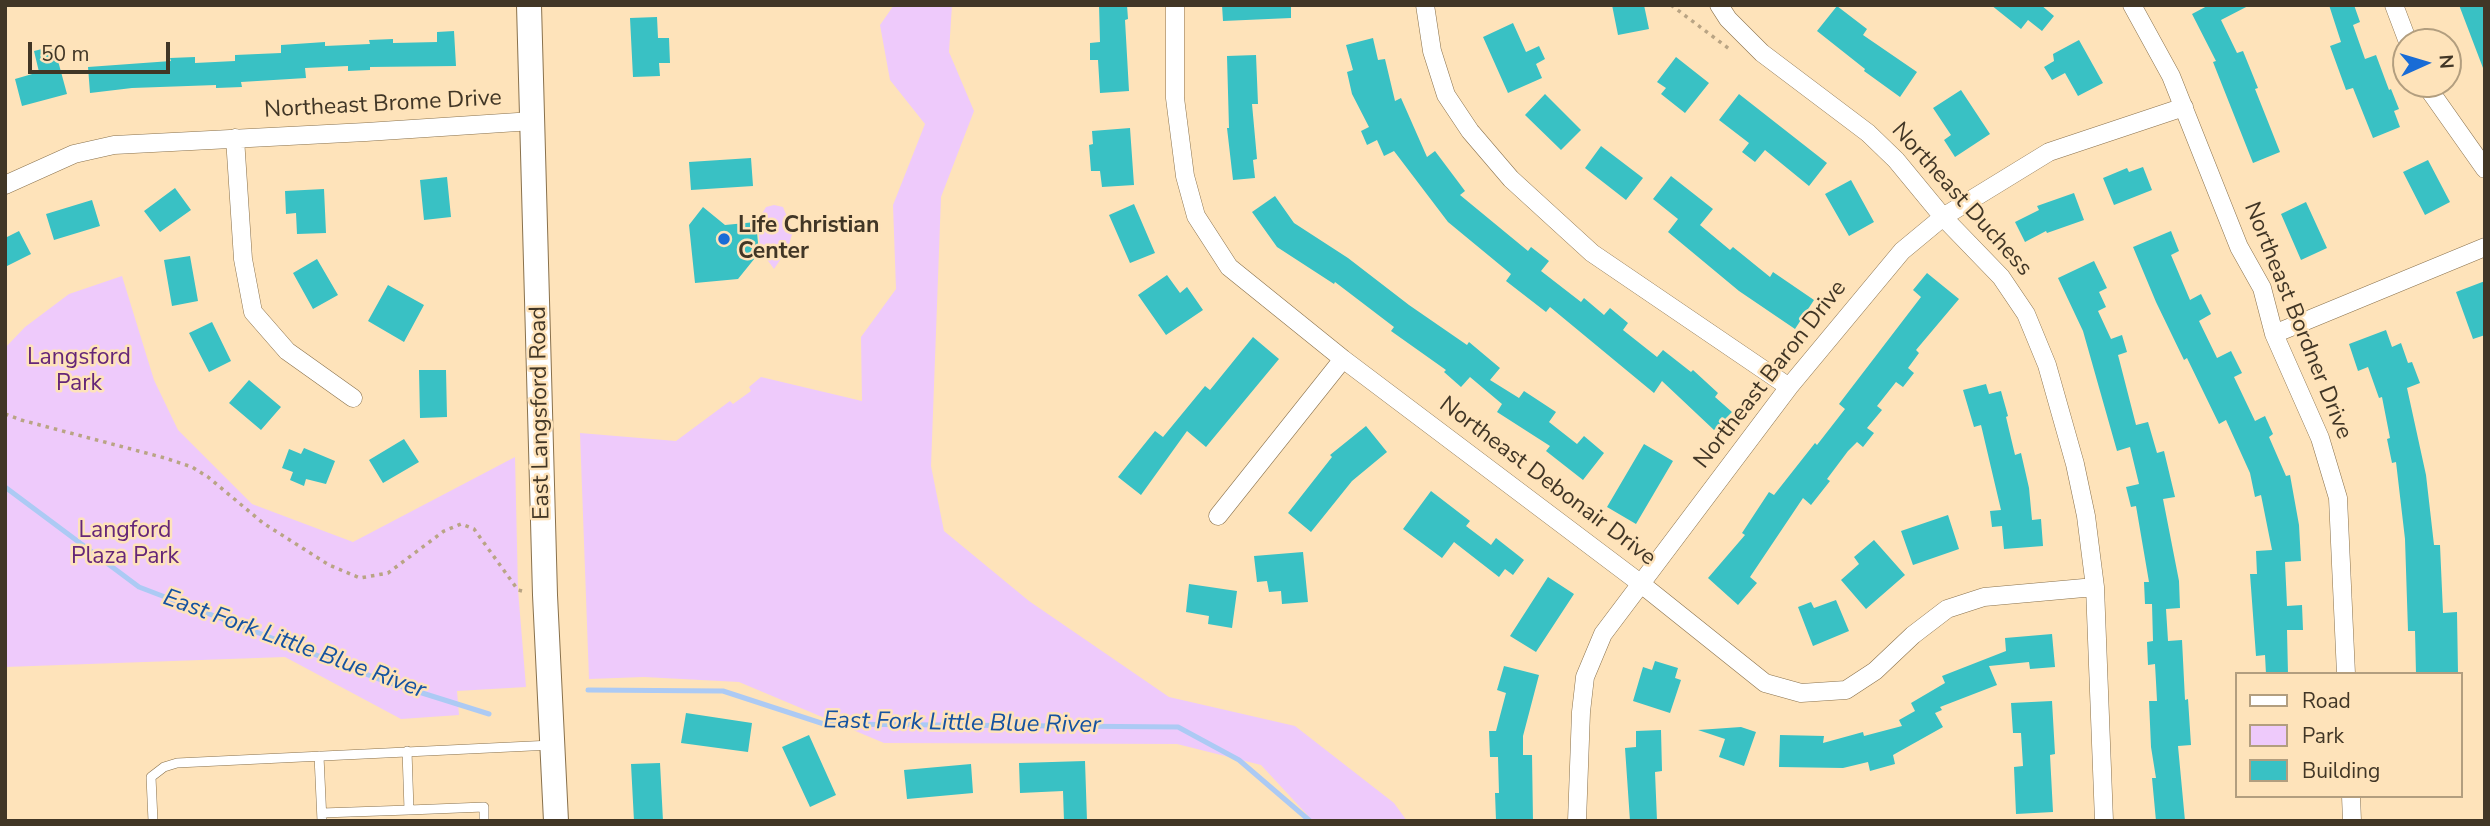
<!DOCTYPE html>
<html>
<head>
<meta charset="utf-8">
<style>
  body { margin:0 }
  #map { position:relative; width:2490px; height:826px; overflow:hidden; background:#fee3ba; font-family:"Nunito Sans",sans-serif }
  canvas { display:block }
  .frame { position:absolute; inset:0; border:7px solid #413626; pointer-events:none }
  .legend { position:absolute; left:2235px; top:672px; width:228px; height:126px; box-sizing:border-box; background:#fee3ba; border:2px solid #b29e7f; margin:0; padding:9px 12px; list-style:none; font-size:21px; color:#413626 }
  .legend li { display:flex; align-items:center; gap:14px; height:35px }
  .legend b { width:35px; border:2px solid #b29e7f }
  .north { position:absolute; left:2392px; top:28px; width:70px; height:70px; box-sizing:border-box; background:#fee3ba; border:2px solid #b29e7f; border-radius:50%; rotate:86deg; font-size:19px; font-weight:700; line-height:28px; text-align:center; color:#413626 }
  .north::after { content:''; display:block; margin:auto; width:24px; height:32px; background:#196cd6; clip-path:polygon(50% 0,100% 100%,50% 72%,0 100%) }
  .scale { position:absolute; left:28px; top:42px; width:142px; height:32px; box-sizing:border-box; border:4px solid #413626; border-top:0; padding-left:9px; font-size:21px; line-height:24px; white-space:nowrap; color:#413626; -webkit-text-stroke:5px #fee3ba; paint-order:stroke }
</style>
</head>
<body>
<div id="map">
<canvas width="2490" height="826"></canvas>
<div class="frame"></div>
<ul class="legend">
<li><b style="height:9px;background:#fff"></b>Road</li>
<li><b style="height:19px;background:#eecafb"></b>Park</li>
<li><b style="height:19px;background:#39c1c4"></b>Building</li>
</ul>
<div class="north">N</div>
<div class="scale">50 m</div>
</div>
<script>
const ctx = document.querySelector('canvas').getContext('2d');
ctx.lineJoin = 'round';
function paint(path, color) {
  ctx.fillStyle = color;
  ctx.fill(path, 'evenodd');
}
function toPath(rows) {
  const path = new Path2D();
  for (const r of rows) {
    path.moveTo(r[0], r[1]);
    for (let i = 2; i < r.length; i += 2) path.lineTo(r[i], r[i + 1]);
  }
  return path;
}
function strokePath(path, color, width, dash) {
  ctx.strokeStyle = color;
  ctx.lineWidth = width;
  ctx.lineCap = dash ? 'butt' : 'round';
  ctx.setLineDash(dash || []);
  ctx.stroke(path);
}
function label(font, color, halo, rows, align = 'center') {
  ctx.font = font + ' "Nunito Sans",sans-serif';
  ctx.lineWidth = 5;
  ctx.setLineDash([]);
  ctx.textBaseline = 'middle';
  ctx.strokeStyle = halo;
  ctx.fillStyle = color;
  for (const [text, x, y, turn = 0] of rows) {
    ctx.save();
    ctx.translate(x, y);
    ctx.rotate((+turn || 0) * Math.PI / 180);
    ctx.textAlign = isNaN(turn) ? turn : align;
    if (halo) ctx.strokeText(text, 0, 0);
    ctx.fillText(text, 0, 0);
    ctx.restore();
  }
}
const green = toPath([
  [894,5,952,5,949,52,974,111,941,197,931,466,944,531,1029,601,1169,697,1295,726,1394,803,1407,821,1313,821,1261,765,1177,744,884,743,739,682,644,677,589,679,580,433,676,441,730,401,733,404,751,391,749,387,761,377,862,401,861,337,896,289,893,205,925,124,890,80,880,25],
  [774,205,783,207,793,231,788,248,774,269,760,250,758,220,766,207],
  [122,276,154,380,178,430,252,504,353,542,515,457,518,590,526,687,457,691,459,715,401,719,285,657,5,667,5,348,25,327,69,294]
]);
const stream = toPath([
  [5,487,139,587,384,681,489,714],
  [588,690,723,691,824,724,1178,727,1239,760,1310,821]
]);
const building = toPath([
  [1099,5,1127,5,1128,19,1125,20,1129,91,1100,93,1098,60,1090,60,1090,43,1100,42],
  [1222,5,1291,5,1291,18,1223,21],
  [1612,5,1644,5,1649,29,1618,35],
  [1991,5,2041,5,2054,16,2042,31,2028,20,2021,29],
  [2209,5,2250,5,2221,20,2237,53,2243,51,2258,88,2255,89,2280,152,2253,163,2213,62,2216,61,2192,14],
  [2329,5,2354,5,2360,22,2353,25,2365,59,2376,55,2389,90,2391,89,2399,109,2394,111,2400,127,2373,138,2353,88,2346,90,2330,46,2341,42],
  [2459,5,2485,5,2485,68,2483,68],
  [1837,6,1867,29,1863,35,1917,72,1900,97,1864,71,1865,69,1817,31],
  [657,17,658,38,669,38,670,63,659,63,660,76,633,77,630,18],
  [1513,23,1526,52,1539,46,1545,59,1536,64,1542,78,1508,93,1483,37],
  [454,31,456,66,370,67,370,70,348,71,348,66,305,68,306,78,241,82,242,87,216,88,216,85,132,88,90,93,88,67,171,61,170,58,195,57,195,63,235,61,235,55,281,53,281,45,325,42,325,46,370,44,369,40,393,39,393,43,437,42,437,32],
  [1373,38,1378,60,1385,59,1395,101,1401,98,1427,157,1435,151,1465,191,1460,195,1528,251,1531,247,1549,261,1541,271,1581,302,1584,298,1604,315,1610,308,1628,323,1623,330,1657,357,1663,350,1691,372,1693,370,1718,393,1715,397,1732,412,1714,430,1662,381,1654,393,1550,307,1546,312,1506,281,1511,274,1448,222,1394,151,1384,156,1377,140,1367,145,1361,131,1369,127,1352,94,1347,72,1353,70,1346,45],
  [2079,40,2103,83,2078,96,2065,73,2052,80,2044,67,2054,61,2053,54],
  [54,46,67,94,22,106,15,79,39,72,34,51],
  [1256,55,1258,104,1252,104,1257,159,1253,160,1255,178,1233,180,1227,128,1229,128,1227,56],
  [1676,57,1709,83,1685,113,1661,94,1666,88,1657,82],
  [1961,90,1990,134,1955,157,1944,140,1951,135,1933,108],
  [1545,94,1581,130,1561,150,1525,115],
  [1739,94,1827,163,1809,186,1765,150,1755,162,1742,152,1749,143,1719,120],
  [1130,128,1134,185,1102,187,1100,171,1091,171,1089,145,1093,144,1092,131],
  [1601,146,1643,178,1626,200,1585,168],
  [751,158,753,186,691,190,689,162],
  [2428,160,2450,202,2425,215,2403,172],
  [2143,167,2152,190,2114,205,2103,178,2127,168,2129,172],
  [1671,176,1713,209,1700,225,1730,250,1733,247,1770,277,1773,272,1814,300,1795,329,1739,291,1668,232,1678,219,1653,199],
  [447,177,451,217,424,220,420,180],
  [1851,180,1874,222,1849,236,1825,194],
  [175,188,191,210,160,232,144,211],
  [324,189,326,233,297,234,296,213,286,214,285,191],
  [2074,193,2084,220,2047,233,2046,231,2025,242,2015,222,2039,210,2037,206],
  [1275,196,1294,223,1348,258,1409,305,1467,345,1469,342,1500,368,1490,380,1519,398,1524,391,1556,412,1549,422,1577,444,1584,436,1604,453,1583,480,1546,451,1550,446,1497,412,1502,404,1470,377,1461,387,1444,372,1446,370,1391,331,1394,327,1335,282,1334,284,1277,247,1252,212],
  [92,200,100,226,54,240,46,214],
  [2306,202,2327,248,2301,260,2281,214],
  [1134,204,1155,253,1130,263,1109,215],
  [703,207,725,225,756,222,759,253,738,279,695,283,689,225],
  [19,231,31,254,5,267,5,238],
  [2171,231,2179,251,2171,255,2190,300,2201,294,2211,314,2199,321,2217,358,2231,351,2242,373,2234,377,2255,421,2265,416,2273,434,2269,437,2286,476,2290,475,2299,525,2301,561,2285,562,2287,606,2302,605,2303,630,2287,630,2288,674,2266,674,2265,655,2256,656,2250,574,2257,574,2256,551,2272,550,2261,495,2255,497,2250,473,2226,420,2219,424,2187,358,2184,360,2156,302,2133,247],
  [190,256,198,301,172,306,164,260],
  [317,259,338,295,313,309,293,273],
  [2094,261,2107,288,2099,292,2106,307,2098,311,2111,339,2122,335,2127,352,2118,355,2136,425,2148,422,2157,453,2164,451,2175,497,2163,499,2179,581,2180,608,2166,609,2168,641,2182,640,2185,700,2188,699,2191,745,2178,746,2185,821,2156,821,2152,778,2156,778,2151,747,2149,701,2157,701,2156,682,2155,664,2148,665,2147,642,2153,641,2152,604,2145,604,2144,582,2149,582,2136,506,2131,507,2126,487,2139,484,2130,447,2117,451,2083,331,2058,278],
  [1927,273,1959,299,1916,350,1919,353,1908,368,1914,373,1903,387,1896,382,1877,406,1882,410,1867,428,1874,433,1863,447,1857,442,1848,451,1827,479,1830,481,1811,505,1803,498,1750,577,1757,583,1738,605,1708,578,1745,535,1742,533,1769,492,1774,495,1815,443,1817,445,1845,409,1839,404,1921,297,1913,290],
  [1167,275,1180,293,1187,287,1203,310,1166,335,1138,295],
  [2485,281,2485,335,2473,339,2456,292],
  [388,285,424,305,404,342,368,321],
  [212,322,231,361,209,372,189,333],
  [2386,330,2392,347,2401,343,2408,363,2412,362,2420,383,2407,388,2426,475,2434,545,2440,545,2443,613,2457,612,2458,674,2416,674,2415,631,2408,631,2405,539,2396,462,2392,463,2387,439,2390,438,2382,397,2379,398,2368,367,2358,371,2349,344],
  [1253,337,1279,359,1206,447,1187,431,1141,495,1118,477,1155,431,1163,437,1205,386,1210,390],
  [419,370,446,370,447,417,420,418],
  [249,380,281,407,261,430,229,403],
  [1986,384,1989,394,2001,391,2008,416,2006,417,2015,455,2021,453,2029,488,2032,520,2041,519,2043,546,2004,549,2002,526,1992,527,1990,511,2001,510,1981,425,1974,427,1963,390],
  [1366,426,1387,452,1352,481,1311,532,1288,513,1332,457,1330,455],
  [404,439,419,462,383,483,369,460],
  [1644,444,1673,461,1636,524,1607,507],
  [304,448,335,461,326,484,306,479,304,486,290,480,293,472,282,468,289,449,301,454],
  [1431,491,1470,521,1466,526,1491,545,1496,538,1524,560,1513,575,1505,569,1499,577,1454,542,1442,558,1403,529],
  [1948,515,1959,549,1913,565,1901,531],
  [1874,540,1905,575,1866,609,1841,580,1859,564,1854,557],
  [1303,552,1308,602,1282,604,1281,591,1269,592,1267,581,1257,582,1254,556],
  [1548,577,1574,594,1536,652,1510,636],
  [1189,584,1237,591,1232,628,1208,624,1209,616,1186,612],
  [1836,600,1849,631,1813,646,1798,607,1811,602,1814,608],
  [2052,634,2055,667,2030,669,2029,662,1989,666,1997,685,1940,707,1942,710,1935,713,1943,727,1893,755,1895,764,1870,771,1868,762,1843,768,1779,767,1780,735,1824,736,1823,743,1863,732,1864,736,1902,726,1899,720,1915,711,1911,703,1945,683,1942,676,2006,651,2005,638],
  [1655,661,1678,668,1675,678,1681,680,1670,713,1633,701,1643,667,1652,670],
  [1504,666,1539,675,1523,736,1523,755,1532,755,1533,821,1496,820,1495,793,1499,793,1498,757,1490,757,1489,731,1496,731,1506,693,1497,690],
  [2052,701,2055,754,2050,755,2053,812,2016,814,2014,767,2023,766,2021,733,2013,733,2011,703],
  [686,713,752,723,748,752,681,743],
  [1741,727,1756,732,1744,766,1719,757,1725,739,1698,730],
  [1661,730,1662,771,1655,772,1657,821,1630,821,1625,748,1636,747,1636,731],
  [809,735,836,795,810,807,782,747],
  [1085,761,1087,821,1064,821,1063,791,1020,793,1019,763],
  [660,763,663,821,634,821,631,764],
  [971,764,973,793,907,799,904,770]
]);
const path = toPath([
  [1671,5,1732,51],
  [5,414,21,420,165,458,192,467,208,477,263,523,329,565,360,578,388,573,444,531,461,524,474,529,518,590,526,592]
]);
const lane = toPath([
  [407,751,409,810,484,807,484,821],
  [319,756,322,821],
  [322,813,409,810],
  [153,821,151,777,164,767,177,763,552,745]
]);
const street = toPath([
  [1175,5,1175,98,1185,176,1196,216,1229,267,1343,359,1640,583,1765,683,1801,693,1846,690,1875,671,1913,635,1947,609,1984,597,2095,587],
  [1425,5,1432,51,1446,95,1470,131,1511,179,1592,253,1789,387],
  [1719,5,1728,19,1762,53,1868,133,1896,160,1943,217,2001,277,2026,314,2047,365,2075,464,2086,516,2095,587,2104,821],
  [2132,5,2171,76,2239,247,2262,288,2274,334,2320,438,2338,498,2346,674],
  [2394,5,2408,42],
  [2425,84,2485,169],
  [235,138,243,259,253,312,287,351,353,398],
  [5,185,74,154,114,145,366,132,533,121],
  [2274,334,2485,247],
  [1218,516,1343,359],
  [2351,796,2352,821],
  [1577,821,1581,712,1585,677,1603,634,1789,387,1902,251,1943,217,2049,152,2184,107]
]);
const secondary = toPath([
  [529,5,545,595,556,821]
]);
const markers = [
  [724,239,7,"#196cd6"]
];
const streetNames = [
  ["Northeast Brome Drive",383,105,-3],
  ["Northeast Duchess",1961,200,48],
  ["Northeast Bordner Drive",2297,321,68],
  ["Northeast Baron Drive",1771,375,-52],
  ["East Langsford Road",541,413,-91],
  ["Northeast Debonair Drive",1547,482,37]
];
const poiNames = [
  ["Life Christian",738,226],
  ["Center",738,252]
];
const parkNames = [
  ["Langsford",79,358],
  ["Park",79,384],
  ["Langford",125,531],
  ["Plaza Park",125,557]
];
const waterNames = [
  ["East Fork Little Blue River",294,645,20],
  ["East Fork Little Blue River",962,724,1]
];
paint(green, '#eecafb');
strokePath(stream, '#accaf4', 5);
paint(building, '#39c1c4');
strokePath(lane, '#89714c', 10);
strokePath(street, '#89714c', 19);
strokePath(secondary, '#89714c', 26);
strokePath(path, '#b9a484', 3.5, [3.5, 5]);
strokePath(lane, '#fff', 9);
strokePath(street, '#fff', 18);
strokePath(secondary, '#fff', 24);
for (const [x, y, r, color] of markers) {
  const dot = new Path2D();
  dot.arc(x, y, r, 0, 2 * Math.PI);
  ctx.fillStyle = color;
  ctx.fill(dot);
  strokePath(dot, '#fee3ba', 2.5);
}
label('23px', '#413626', '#fee3ba', streetNames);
label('bold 23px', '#413626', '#fee3ba', poiNames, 'left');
label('23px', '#652678', '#fee3ba', parkNames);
label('italic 24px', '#1452a1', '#fee3ba', waterNames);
</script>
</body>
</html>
